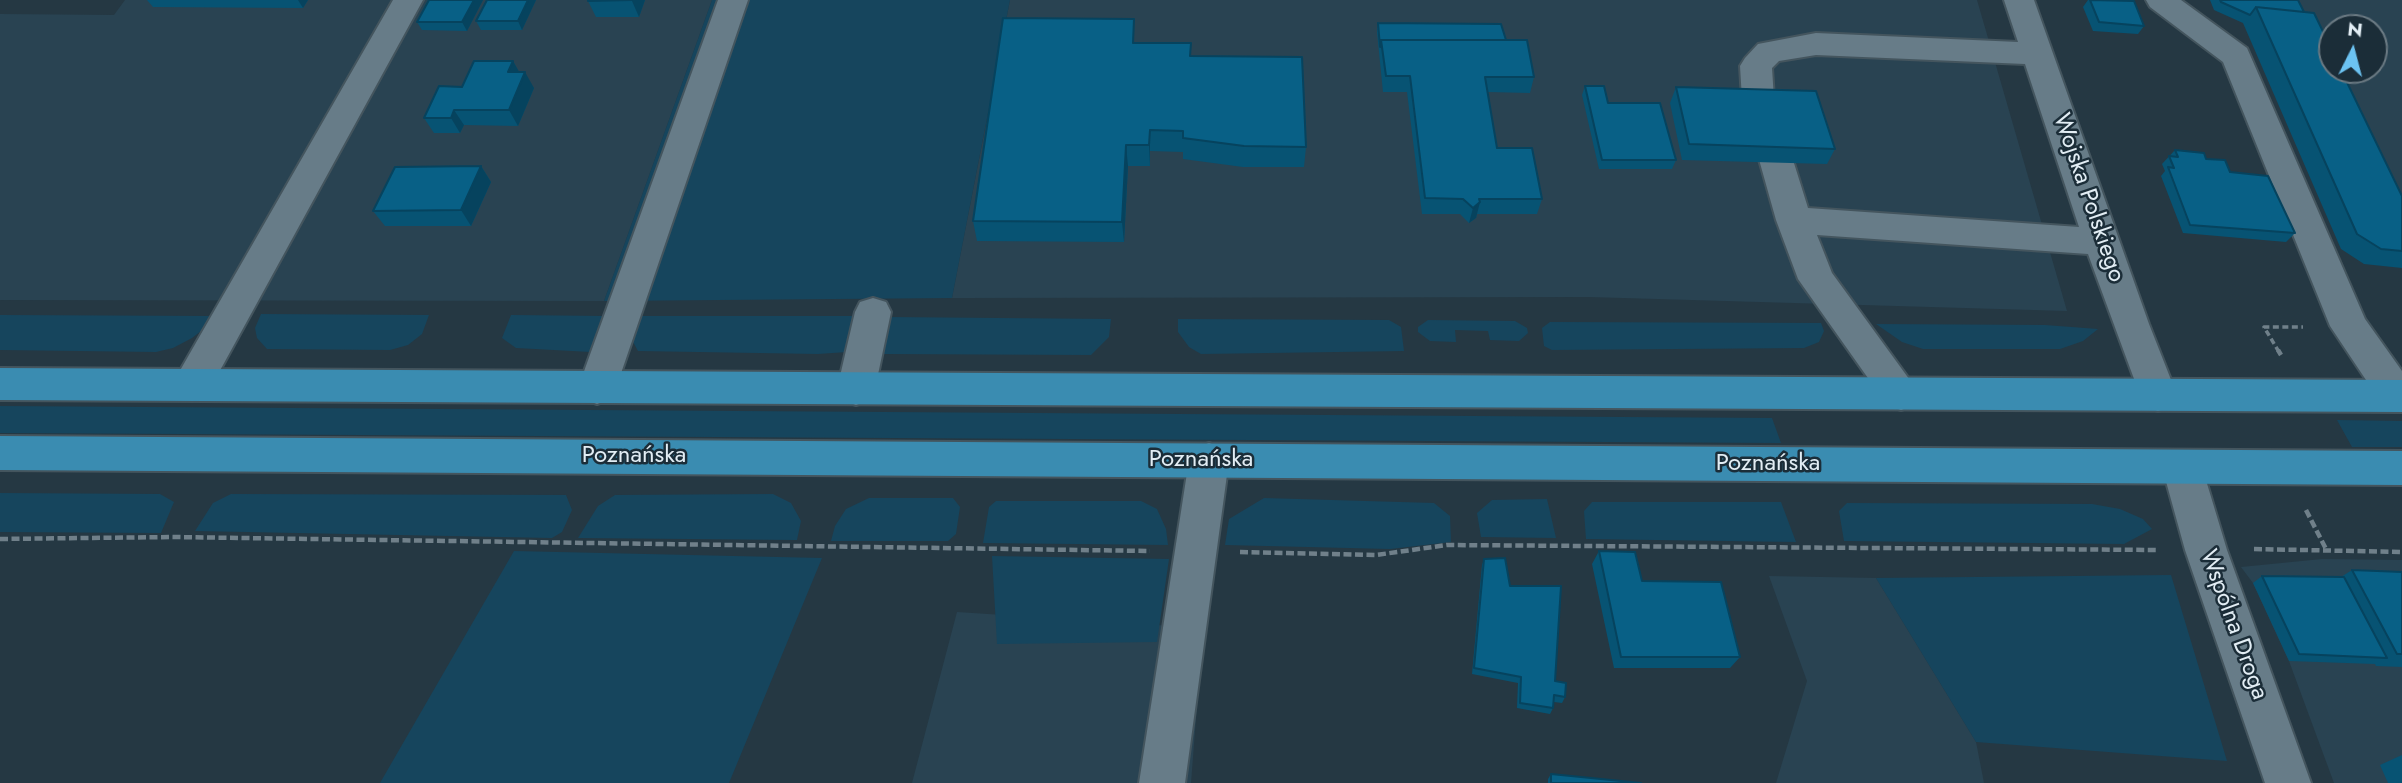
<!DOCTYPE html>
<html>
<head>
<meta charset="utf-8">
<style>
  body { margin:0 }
  #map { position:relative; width:2402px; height:783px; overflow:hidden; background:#253843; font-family:Jost,sans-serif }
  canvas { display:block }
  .north { position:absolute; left:2318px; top:14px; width:70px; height:70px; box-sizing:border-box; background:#1b2d38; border:2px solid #6b7a83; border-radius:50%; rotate:6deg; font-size:19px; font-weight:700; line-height:28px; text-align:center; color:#e2edf4 }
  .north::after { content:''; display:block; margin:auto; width:24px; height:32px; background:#6cc3f2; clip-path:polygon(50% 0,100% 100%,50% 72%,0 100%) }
</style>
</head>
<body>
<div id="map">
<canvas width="2402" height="783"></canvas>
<div class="north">N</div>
</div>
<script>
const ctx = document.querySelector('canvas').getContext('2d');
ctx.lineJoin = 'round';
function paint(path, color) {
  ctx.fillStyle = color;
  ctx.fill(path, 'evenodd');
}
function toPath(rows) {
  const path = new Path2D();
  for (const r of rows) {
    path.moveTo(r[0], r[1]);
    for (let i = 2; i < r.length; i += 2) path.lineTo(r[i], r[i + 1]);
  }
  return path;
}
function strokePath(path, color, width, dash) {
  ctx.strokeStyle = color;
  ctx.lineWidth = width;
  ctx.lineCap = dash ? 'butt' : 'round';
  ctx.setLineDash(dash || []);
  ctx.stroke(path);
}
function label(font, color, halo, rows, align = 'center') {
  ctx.font = font + ' Jost,sans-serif';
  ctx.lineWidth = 5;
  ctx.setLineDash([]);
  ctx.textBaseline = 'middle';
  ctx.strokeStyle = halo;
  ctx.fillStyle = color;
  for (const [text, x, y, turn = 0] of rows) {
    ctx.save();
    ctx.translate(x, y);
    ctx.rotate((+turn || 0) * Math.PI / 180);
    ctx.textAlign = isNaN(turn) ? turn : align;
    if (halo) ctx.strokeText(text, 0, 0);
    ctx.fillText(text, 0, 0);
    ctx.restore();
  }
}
const built = toPath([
  [125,0,712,0,604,301,0,300,0,14,114,15],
  [1010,0,1977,0,2067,311,1589,297,952,298],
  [2288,0,2402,0,2402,241],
  [2332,28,2374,28,2374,70,2332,70],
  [2322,559,2402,560,2402,783,2334,783,2289,661,2253,583,2241,567],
  [1769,576,1876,578,1976,742,1984,783,1776,783,1807,681],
  [957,612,1203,628,1191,783,912,783]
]);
const green = toPath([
  [712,0,1010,0,952,298,604,301],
  [261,314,429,315,422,334,408,345,390,350,267,349,257,338,255,328],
  [0,315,212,316,205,328,192,338,173,348,156,352,0,350],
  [511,315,606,316,591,352,516,348,502,338],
  [640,316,859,316,847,352,818,354,638,351,632,340],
  [886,317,1111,319,1109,337,1091,355,884,354,880,348],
  [1178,319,1389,320,1401,327,1404,351,1201,354,1189,347,1178,332],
  [1428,320,1515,321,1527,328,1528,333,1519,341,1490,340,1488,331,1455,330,1456,342,1430,341,1418,332,1418,327],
  [1550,322,1821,323,1824,331,1819,342,1804,348,1552,350,1544,346,1542,328],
  [1876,324,2045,325,2098,329,2083,341,2060,349,1923,349,1902,342],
  [0,406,1772,418,1781,443,0,433],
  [2337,420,2402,421,2402,447,2352,447],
  [0,493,160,494,174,502,161,533,0,532],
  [231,494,566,495,572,510,562,532,552,538,195,531,213,503],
  [773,494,791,503,801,521,797,540,578,538,598,506,615,495],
  [869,498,953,498,960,507,956,534,948,541,831,541,835,526,846,509],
  [1264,498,1434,503,1450,516,1451,542,1390,549,1225,545,1229,519],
  [1547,499,1556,538,1481,537,1477,513,1492,500],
  [996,501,1141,501,1157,509,1166,529,1168,545,983,543,989,507],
  [1592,502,1781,502,1796,542,1586,539,1584,511],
  [1847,503,2092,504,2120,509,2143,519,2152,529,2124,544,1844,541,1839,511],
  [514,551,822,558,729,783,380,783],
  [992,556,1169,559,1157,642,997,644],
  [2171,575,2227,761,1976,742,1876,578]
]);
const pathFar1 = toPath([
  [2279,352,2264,327,2303,327]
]);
const path = toPath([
  [2278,350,2281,355],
  [2306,510,2327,551],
  [0,539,172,537,1150,551],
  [2254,549,2402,552],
  [1240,552,1376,555,1447,545,2158,550]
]);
const minor = toPath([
  [393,0,423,0,206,396,192,401,178,396,173,385,178,374,393,0],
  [718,0,748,0,616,388,611,399,597,404,583,399,578,388,718,0],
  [2004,0,2034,0,2149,324,2177,395,2172,406,2158,411,2144,406,2088,254,1817,235,1832,273,1920,394,1915,405,1901,410,1887,405,1798,279,1776,220,1742,99,1740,66,1745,58,1758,44,1816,33,2018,42,2004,0],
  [1816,55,2025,64,2079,227,1808,208,1774,99,1772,68,1779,61,1816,55],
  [2146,0,2181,0,2247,48,2365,319,2402,371,2402,410,2384,407,2330,326,2223,62,2150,7,2146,0],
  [873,298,886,302,891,312,875,389,870,400,856,405,842,400,837,389,855,312,860,302,873,298],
  [1209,443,1223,448,1229,460,1185,783,1139,783,1189,460,1195,448,1209,443],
  [2182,450,2196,455,2202,467,2227,550,2311,783,2265,783,2185,550,2162,467,2168,455,2182,450]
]);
const major = toPath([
  [0,368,2402,380,2402,412,0,400,0,368],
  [0,436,2402,451,2402,485,0,470,0,436]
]);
const wall = toPath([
  [147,0,308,0,303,8,153,7],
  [429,0,483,0,467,31,422,30,417,22],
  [487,0,536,0,522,30,481,30,476,21],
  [645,0,639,17,596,17,588,1],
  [2088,0,2116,0,2144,26,2138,34,2093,31,2083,7],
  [2210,0,2298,0,2402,196,2402,268,2364,264,2341,249,2243,23,2214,10],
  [1378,23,1506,40,1534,77,1530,93,1488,92,1497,148,1542,199,1537,214,1477,214,1476,218,1469,223,1460,214,1422,214,1407,92,1383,92,1377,32],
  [1135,43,1191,56,1306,147,1304,167,1243,167,1183,159,1183,152,1150,151,1150,166,1128,166,1124,242,977,241,973,221],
  [513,61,519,72,534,88,518,126,464,125,460,133,434,133,424,118,462,87],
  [1585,86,1608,103,1676,160,1672,169,1599,169,1582,95],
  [1676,87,1835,149,1827,164,1682,160,1670,103],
  [2175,150,2206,159,2230,172,2295,233,2286,242,2183,233,2161,176,2165,171,2162,164],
  [481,166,491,182,471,226,385,226,373,211],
  [1599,551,1642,581,1740,657,1730,668,1614,668,1592,564],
  [1484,559,1510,586,1555,681,1565,697,1562,703,1554,702,1553,708,1550,714,1517,708,1518,683,1472,674,1482,565],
  [2352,570,2402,572,2402,667,2376,666,2375,664,2289,661,2253,583,2262,576,2341,577],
  [2402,755,2402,783,2388,783,2380,765],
  [1551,774,1641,783,1548,783,1548,779]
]);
const shadedWall = toPath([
  [298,0,308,0,303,8],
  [474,0,483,0,467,31,462,22],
  [528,0,536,0,522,30,518,21],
  [632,0,645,0,639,17,632,1],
  [513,61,522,77,508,72],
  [525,72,534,88,518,126,509,110],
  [454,110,464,125,460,133,451,118],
  [1150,130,1150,166,1149,145],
  [1126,145,1128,166,1124,242,1122,222],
  [481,166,491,182,471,226,461,210],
  [1480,202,1476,218,1469,223,1473,208]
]);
const building = toPath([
  [429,0,474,0,462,22,417,22,429,0],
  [487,0,528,0,518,21,476,21,487,0],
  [588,0,632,0,588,1,588,0],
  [2090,0,2134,1,2144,26,2099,22,2090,0],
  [2220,0,2298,0,2304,12,2256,7,2250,15,2221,2,2220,0],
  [2256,7,2314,13,2332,50,2332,70,2341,70,2402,196,2402,251,2381,249,2357,234,2256,7],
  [1003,18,1134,19,1133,43,1191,43,1190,56,1302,57,1306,147,1244,146,1183,138,1183,131,1150,130,1149,145,1126,145,1122,222,973,221,1003,18],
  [1378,23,1501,24,1506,40,1381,40,1380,47,1378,23],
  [1381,40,1527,40,1534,77,1485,77,1497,148,1532,148,1542,199,1479,199,1480,202,1473,208,1463,199,1425,198,1410,76,1386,76,1381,40],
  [474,61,513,61,508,72,525,72,509,110,454,110,451,118,424,118,439,86,462,87,474,61],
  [1585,86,1604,86,1608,103,1660,103,1676,160,1602,160,1585,86],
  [1676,87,1816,91,1835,149,1689,144,1676,87],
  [2175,150,2204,153,2206,159,2225,160,2230,172,2268,176,2295,233,2190,225,2168,167,2174,168,2169,156,2178,157,2175,150],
  [481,166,461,210,373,211,395,167,481,166],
  [1599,551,1635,552,1642,581,1721,582,1740,657,1621,657,1599,551],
  [1505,558,1510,586,1561,586,1555,681,1566,683,1565,697,1554,695,1553,708,1520,703,1521,677,1474,668,1484,559,1505,558],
  [2352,570,2402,572,2402,654,2397,654,2352,570],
  [2262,576,2344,577,2387,658,2299,654,2262,576],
  [1551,774,1641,783,1551,783,1551,774]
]);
const streetNames = [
  ["Wojska Polskiego",2088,198,71],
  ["Poznańska",634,456],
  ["Poznańska",1201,460],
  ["Poznańska",1768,464],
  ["Wspólna Droga",2233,625,70]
];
paint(built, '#294352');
paint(green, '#16455d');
strokePath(minor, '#44555e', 4);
strokePath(major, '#44555e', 4);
strokePath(pathFar1, '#70808a', 3.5, [6, 3.5]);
strokePath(path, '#70808a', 4.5, [8, 3.5]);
paint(minor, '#677c88');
paint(major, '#3a8cb1');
paint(wall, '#075373');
paint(shadedWall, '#06435e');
paint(building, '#086086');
strokePath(building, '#06435e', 2);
label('24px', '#e2edf4', '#1b2d38', streetNames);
</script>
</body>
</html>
